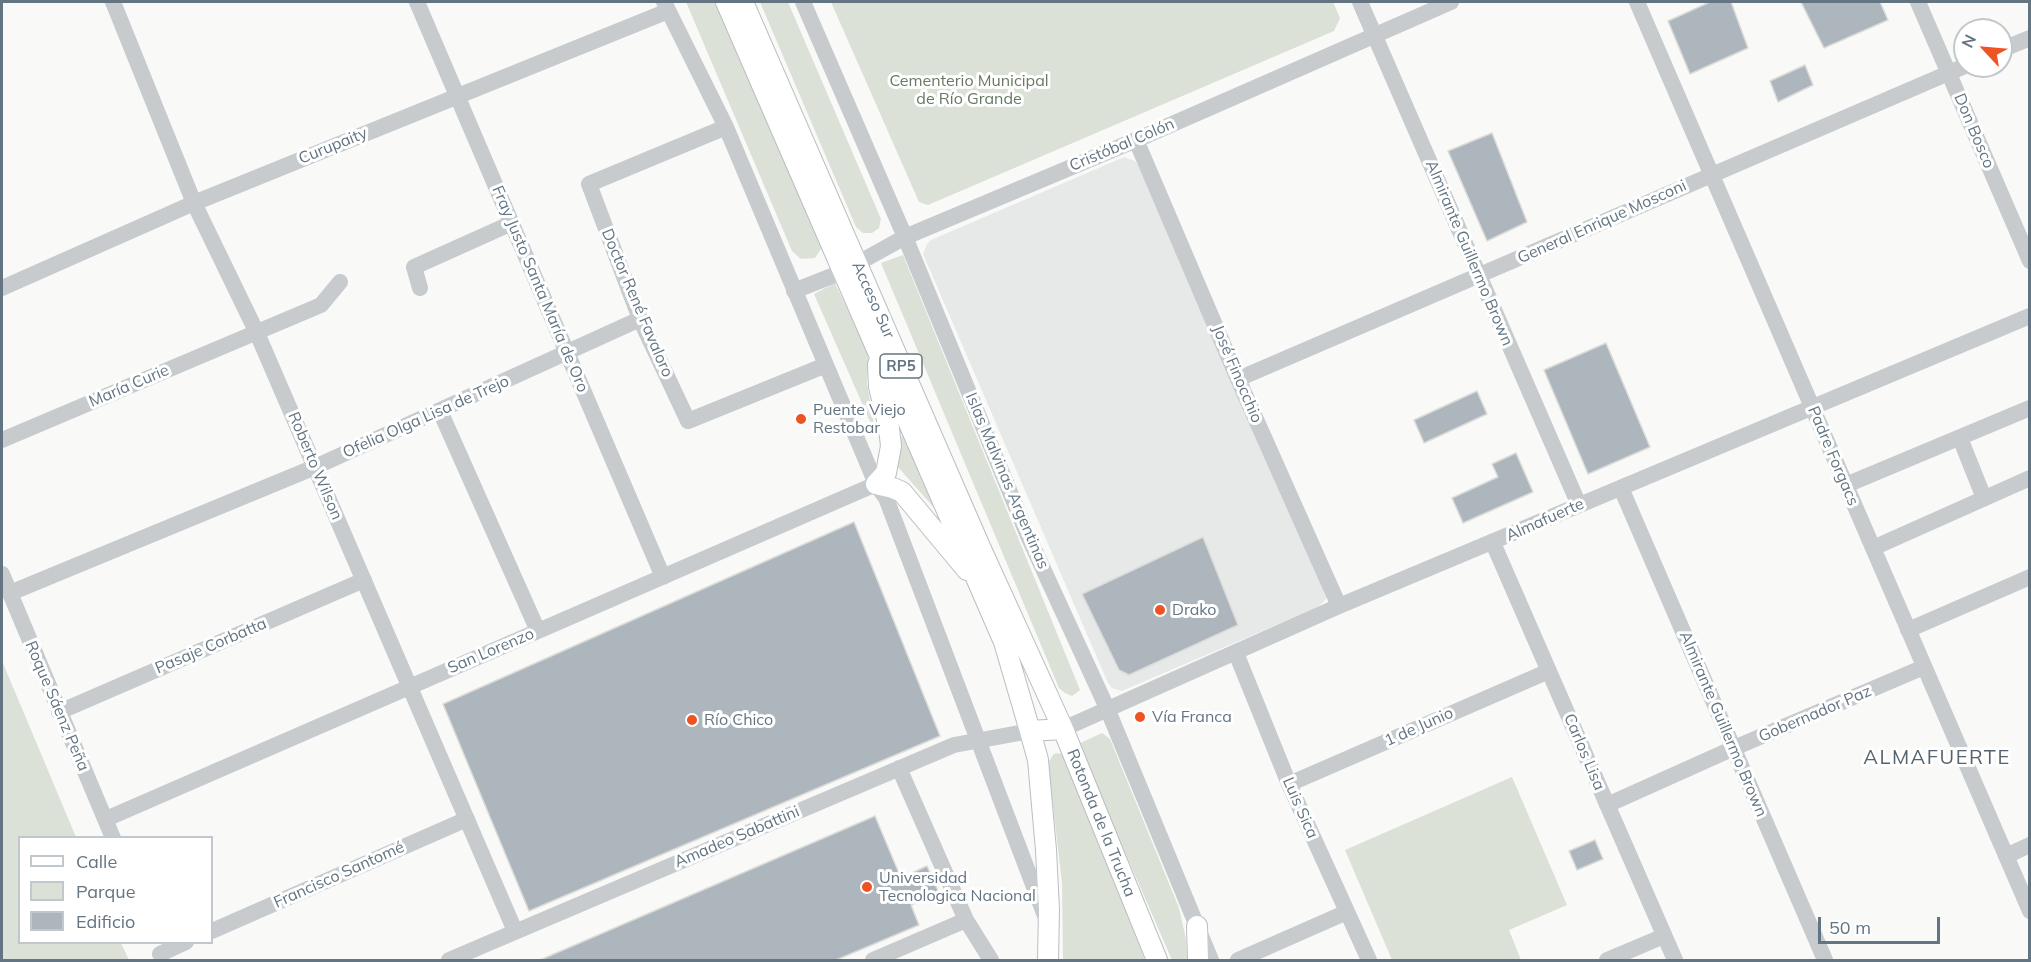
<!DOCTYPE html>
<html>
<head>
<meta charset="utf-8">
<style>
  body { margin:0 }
  #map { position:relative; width:2031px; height:962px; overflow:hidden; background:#f9f9f7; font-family:Mulish,sans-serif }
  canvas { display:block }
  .frame { position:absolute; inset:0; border:3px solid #637583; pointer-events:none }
  .legend { position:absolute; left:18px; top:836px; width:195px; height:108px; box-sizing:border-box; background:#fff; border:2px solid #c1c8cd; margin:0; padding:8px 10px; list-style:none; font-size:18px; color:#637583 }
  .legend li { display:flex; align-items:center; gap:12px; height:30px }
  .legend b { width:30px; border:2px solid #c1c8cd }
  .north { position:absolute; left:1953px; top:18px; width:60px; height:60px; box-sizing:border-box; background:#fff; border:2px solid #c1c8cd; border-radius:50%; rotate:296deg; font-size:16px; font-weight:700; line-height:24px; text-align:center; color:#637583 }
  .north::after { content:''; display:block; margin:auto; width:21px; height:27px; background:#ed5323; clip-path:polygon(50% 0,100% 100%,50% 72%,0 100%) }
  .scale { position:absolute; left:1818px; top:917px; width:122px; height:27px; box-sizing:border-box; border:3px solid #637583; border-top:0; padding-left:8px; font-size:18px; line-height:21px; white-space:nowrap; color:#637583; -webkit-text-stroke:4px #fff; paint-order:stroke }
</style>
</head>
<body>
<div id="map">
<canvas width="2031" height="962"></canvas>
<div class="frame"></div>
<ul class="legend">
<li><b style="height:8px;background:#fff"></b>Calle</li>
<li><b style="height:16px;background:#dbe1d7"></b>Parque</li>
<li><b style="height:16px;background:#adb6bc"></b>Edificio</li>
</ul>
<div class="north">N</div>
<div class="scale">50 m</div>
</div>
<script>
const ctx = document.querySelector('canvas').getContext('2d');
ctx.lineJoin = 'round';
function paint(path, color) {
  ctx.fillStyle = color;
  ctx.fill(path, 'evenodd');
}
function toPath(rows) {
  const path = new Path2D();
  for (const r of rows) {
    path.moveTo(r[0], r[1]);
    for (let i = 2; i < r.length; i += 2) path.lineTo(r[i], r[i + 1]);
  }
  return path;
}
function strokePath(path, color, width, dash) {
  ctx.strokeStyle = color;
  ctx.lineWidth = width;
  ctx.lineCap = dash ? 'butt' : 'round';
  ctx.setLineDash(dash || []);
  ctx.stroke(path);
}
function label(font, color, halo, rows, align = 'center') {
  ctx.font = font + ' Mulish,sans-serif';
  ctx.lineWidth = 6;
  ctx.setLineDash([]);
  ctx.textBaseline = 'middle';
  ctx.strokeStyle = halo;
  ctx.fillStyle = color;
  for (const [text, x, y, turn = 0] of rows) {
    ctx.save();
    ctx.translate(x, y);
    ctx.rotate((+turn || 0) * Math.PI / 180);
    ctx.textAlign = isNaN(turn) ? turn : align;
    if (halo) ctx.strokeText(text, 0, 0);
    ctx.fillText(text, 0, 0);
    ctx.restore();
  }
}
const built = toPath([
  [1124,157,1135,161,1138,165,1326,593,1326,599,1318,607,1122,691,1112,688,1108,683,923,254,927,244,931,240]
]);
const green = toPath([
  [686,2,719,2,822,241,821,249,815,258,801,259,792,251],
  [760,2,788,2,881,219,879,228,872,233,863,233,856,227],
  [831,2,1333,2,1340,18,1334,31,928,205,919,202],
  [903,255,1080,690,1072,696,1065,693,1059,688,881,263],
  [835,283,868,353,867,384,876,435,814,294],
  [903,426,943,518,898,467],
  [2,661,76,837,20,838,20,942,121,943,129,960,2,960],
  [1102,733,1110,739,1179,908,1186,939,1187,960,1172,960,1078,744],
  [1056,753,1062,754,1066,758,1145,960,1063,960,1062,883,1048,763,1053,755],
  [1512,777,1567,905,1509,930,1521,960,1392,960,1345,850]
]);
const building = toPath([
  [1710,2,1731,2,1748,48,1690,74,1668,21,1710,2],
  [1801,2,1880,2,1888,20,1824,48,1801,2],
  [1805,65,1813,85,1778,102,1770,81,1805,65],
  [1492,133,1527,222,1487,241,1448,151,1492,133],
  [1606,343,1650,447,1588,474,1544,370,1606,343],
  [1477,391,1487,414,1424,443,1414,420,1477,391],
  [1516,453,1533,492,1463,523,1452,498,1498,477,1492,464,1516,453],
  [854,522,940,736,529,911,443,704,854,522],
  [1203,537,1238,625,1129,675,1119,670,1082,594,1203,537],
  [875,816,901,878,927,866,939,893,911,905,919,925,836,960,540,960,875,816],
  [1595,840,1603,859,1577,870,1569,851,1595,840]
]);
const minor = toPath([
  [113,2,194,203,257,333,515,931],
  [417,2,663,577],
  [664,2,726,127,876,484,886,498,1045,916],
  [803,2,905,237,1028,536,1107,708,1211,960],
  [1360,2,1579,505],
  [1637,2,2030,911],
  [1918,2,2030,261],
  [2001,50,2030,38],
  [726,127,589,184,640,319,688,421,826,365],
  [1136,140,1238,379,1339,606],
  [2,288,194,203,668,11],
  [420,288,414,267,512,223],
  [794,291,842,272,905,237,1136,140,1451,2],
  [1238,379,1965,66],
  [440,411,538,631],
  [1960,438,1984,498],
  [2,440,321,305,340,282],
  [1846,485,2030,408],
  [1621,488,1825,960],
  [1493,543,1675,960],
  [1873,548,2030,478],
  [2,574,113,838],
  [10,593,315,467,640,319],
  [1908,630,2030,577],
  [1236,653,1289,784,1369,960],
  [59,712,364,580],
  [1063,729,1339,606,2030,316],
  [899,768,966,920,991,960],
  [1289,784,1549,671],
  [1607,805,1734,748,1924,667],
  [106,819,876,484],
  [2006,856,2030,845],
  [212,931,467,819],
  [160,954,186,942],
  [449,960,954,745,1030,731],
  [873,960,966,920],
  [1238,960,1347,912],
  [1607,960,1664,936]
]);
const major = toPath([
  [726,2,1004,642,1030,731],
  [743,2,981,549,1063,729],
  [876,484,893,488,902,492,967,570],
  [876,484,886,473,891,446,889,428,879,387,878,364],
  [1197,926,1198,960],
  [1048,960,1049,910,1046,850,1038,760,1030,731,1063,729,1157,960]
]);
const markers = [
  [801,419,6,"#ed5323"],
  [1160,610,6,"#ed5323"],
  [1140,717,6,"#ed5323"],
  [692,720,6,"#ed5323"],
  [867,887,6,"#ed5323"]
];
const shields = [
  [901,366,42]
];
const shieldNames = [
  ["RP5",901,366]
];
const parkNames = [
  ["Cementerio Municipal",969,81],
  ["de Río Grande",969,99]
];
const streetNames = [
  ["Don Bosco",1974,131,67],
  ["Cristóbal Colón",1122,145,-23],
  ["Curupaity",333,146,-22],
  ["General Enrique Mosconi",1602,222,-24],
  ["Almirante Guillermo Brown",1469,253,67],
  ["Fray Justo Santa María de Oro",540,289,67],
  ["Acceso Sur",873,300,66],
  ["Doctor René Favaloro",637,303,67],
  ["José Finocchio",1237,374,67],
  ["María Curie",129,386,-23],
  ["Ofelia Olga Lisa de Trejo",426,417,-24],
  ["Padre Forgacs",1833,456,67],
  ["Roberto Wilson",315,466,67],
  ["Islas Malvinas Argentinas",1007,481,67],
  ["Almafuerte",1545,520,-24],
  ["Pasaje Corbatta",211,646,-23],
  ["San Lorenzo",491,651,-23],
  ["Roque Sáenz Peña",57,706,67],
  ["Gobernador Paz",1815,714,-23],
  ["Almirante Guillermo Brown",1723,724,67],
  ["1 de Junio",1419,727,-24],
  ["Carlos Lisa",1584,752,67],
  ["Luis Sica",1300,808,66],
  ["Rotonda de la Trucha",1101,823,68],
  ["Amadeo Sabattini",737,837,-23],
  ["Francisco Santomé",339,875,-24]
];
const poiNames = [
  ["Puente Viejo",813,410],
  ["Restobar",813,428],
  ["Drako",1172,610],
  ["Vía Franca",1152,717],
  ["Río Chico",704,720],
  ["Universidad",879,878],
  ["Tecnologica Nacional",879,896]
];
const quarterNames = [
  ["ALMAFUERTE",1937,758]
];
paint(built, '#e7e8e8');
paint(green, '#dbe1d7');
paint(building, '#adb6bc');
strokePath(building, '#dbdbd9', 1.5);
strokePath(major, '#babec2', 22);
strokePath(minor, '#c7cbce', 16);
strokePath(major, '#fff', 20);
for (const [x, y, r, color] of markers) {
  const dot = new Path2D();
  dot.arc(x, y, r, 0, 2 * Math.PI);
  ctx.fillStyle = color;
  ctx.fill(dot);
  strokePath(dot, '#fff', 2);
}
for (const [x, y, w] of shields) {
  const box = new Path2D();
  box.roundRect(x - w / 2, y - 12, w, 24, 4.5);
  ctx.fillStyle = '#fff';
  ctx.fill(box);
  strokePath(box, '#637583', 1.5);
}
label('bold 15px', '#637583', null, shieldNames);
label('16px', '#667a62', '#fff', parkNames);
label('16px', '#637583', '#fff', streetNames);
label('16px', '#637583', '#fff', poiNames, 'left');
ctx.letterSpacing = '1.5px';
label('20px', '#55636e', '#fff', quarterNames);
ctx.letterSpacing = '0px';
</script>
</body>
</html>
